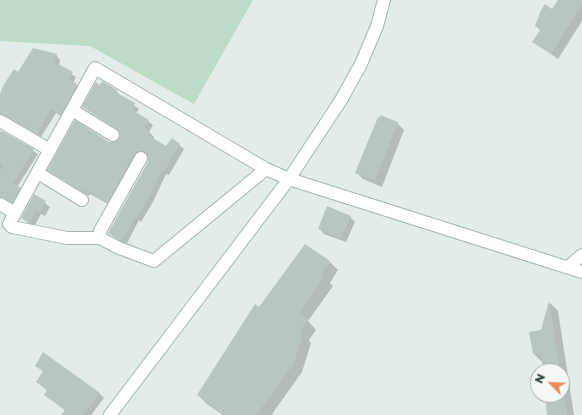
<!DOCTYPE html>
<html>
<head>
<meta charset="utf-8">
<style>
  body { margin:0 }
  #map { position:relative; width:582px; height:415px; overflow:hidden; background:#e2ece8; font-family:Montserrat,sans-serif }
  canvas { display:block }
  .north { position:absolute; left:530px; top:363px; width:40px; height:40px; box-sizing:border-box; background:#f3f8f6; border:1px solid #a0adaa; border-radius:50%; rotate:294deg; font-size:11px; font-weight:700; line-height:16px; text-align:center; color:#233c37 }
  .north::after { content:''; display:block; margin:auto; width:14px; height:18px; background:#ed8d5f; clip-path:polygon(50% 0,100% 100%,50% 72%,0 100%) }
</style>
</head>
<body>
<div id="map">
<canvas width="582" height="415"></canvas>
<div class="north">N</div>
</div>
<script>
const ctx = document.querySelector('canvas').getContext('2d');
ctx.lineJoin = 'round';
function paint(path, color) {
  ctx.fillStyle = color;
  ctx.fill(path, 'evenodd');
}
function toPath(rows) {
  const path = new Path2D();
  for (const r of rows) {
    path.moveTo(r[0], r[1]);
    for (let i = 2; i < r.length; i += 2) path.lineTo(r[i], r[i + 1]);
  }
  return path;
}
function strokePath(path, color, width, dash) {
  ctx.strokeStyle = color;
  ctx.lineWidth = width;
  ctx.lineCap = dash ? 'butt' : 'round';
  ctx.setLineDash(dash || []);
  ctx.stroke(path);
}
const green = toPath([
  [0,0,253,0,194,104,90,46,0,41]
]);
const shadow = toPath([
  [559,0,582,0,582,21,558,59,534,42,541,31,536,26,552,10],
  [56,55,60,60,59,66,76,77,73,83,81,89,65,118,56,113,41,137,9,118,0,119,0,96,19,74],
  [101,86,116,90,120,96,139,109,136,113,153,125,149,132,154,137,153,139,166,147,172,139,184,149,169,175,166,174,153,202,141,222,139,220,126,245,109,233,149,162,148,156,146,154,139,158,112,206,90,194,89,196,49,170,109,143,117,143,120,139,120,131,83,107],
  [397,123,404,130,382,187,363,179,356,172],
  [0,131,38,154,17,187,24,193,17,206,5,200,0,203],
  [35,195,50,207,45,216,41,214,34,227,22,218],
  [350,217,355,222,346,242,324,234,320,229],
  [330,262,338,270,330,283,333,286,308,321,316,330,309,340,311,343,302,372,272,414,274,415,223,415,207,404,198,395,259,309],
  [550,303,558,311,574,415,548,415,546,395,562,395,562,371,544,371,543,363,534,354],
  [36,365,99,393,104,398,91,415,62,415,65,410,50,399,48,391,37,382,44,372]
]);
const building = toPath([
  [558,0,582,0,582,4,551,54,532,42,541,29,535,26,541,10,545,4,552,9],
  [33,48,57,54,54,62,73,72,69,79,77,84,61,115,51,109,37,134,0,113,0,94,3,86,14,69,18,72],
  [102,81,117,90,115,92,135,103,132,110,149,120,144,128,150,132,148,135,166,146,172,138,180,144,164,171,162,170,149,197,137,218,135,217,122,241,108,233,148,162,148,158,145,152,141,151,134,154,108,202,86,190,84,193,47,170,75,120,109,142,113,142,119,139,120,135,117,129,82,107,96,82,100,85],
  [380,115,398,122,375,180,355,173,378,117,380,118],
  [2,131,34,149,13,183,21,188,12,203,0,195,0,172,4,165,0,162,0,134],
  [34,194,46,201,40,212,36,210,29,223,21,218],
  [327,206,351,216,341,238,318,229],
  [305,244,330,261,321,274,324,276,299,313,308,320,299,332,303,333,294,363,256,415,225,415,197,395,255,304,259,307],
  [549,301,560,371,543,371,541,353,533,354,529,332,541,330],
  [43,352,100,393,83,415,61,415,65,410,44,395,47,390,36,382,43,371,35,366],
  [545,395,564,395,567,415,547,415]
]);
const street = toPath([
  [72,110,113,135],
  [0,121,50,150],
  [266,169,154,261,119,248,100,238,67,238,12,227,9,224,95,68,266,169,289,179],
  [38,173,82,200],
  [0,204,15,213],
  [100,238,100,231,141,158]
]);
const secondary = toPath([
  [289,179,582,272],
  [568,267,582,255],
  [110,415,289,179,341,100,361,64,377,26,384,0]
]);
paint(green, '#bcdcc7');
paint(shadow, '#0003');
paint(building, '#b8c6c1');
strokePath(street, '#a5b4af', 14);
strokePath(secondary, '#a1b7b1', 14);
strokePath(street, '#fff', 12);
strokePath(secondary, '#fff', 12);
</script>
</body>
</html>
